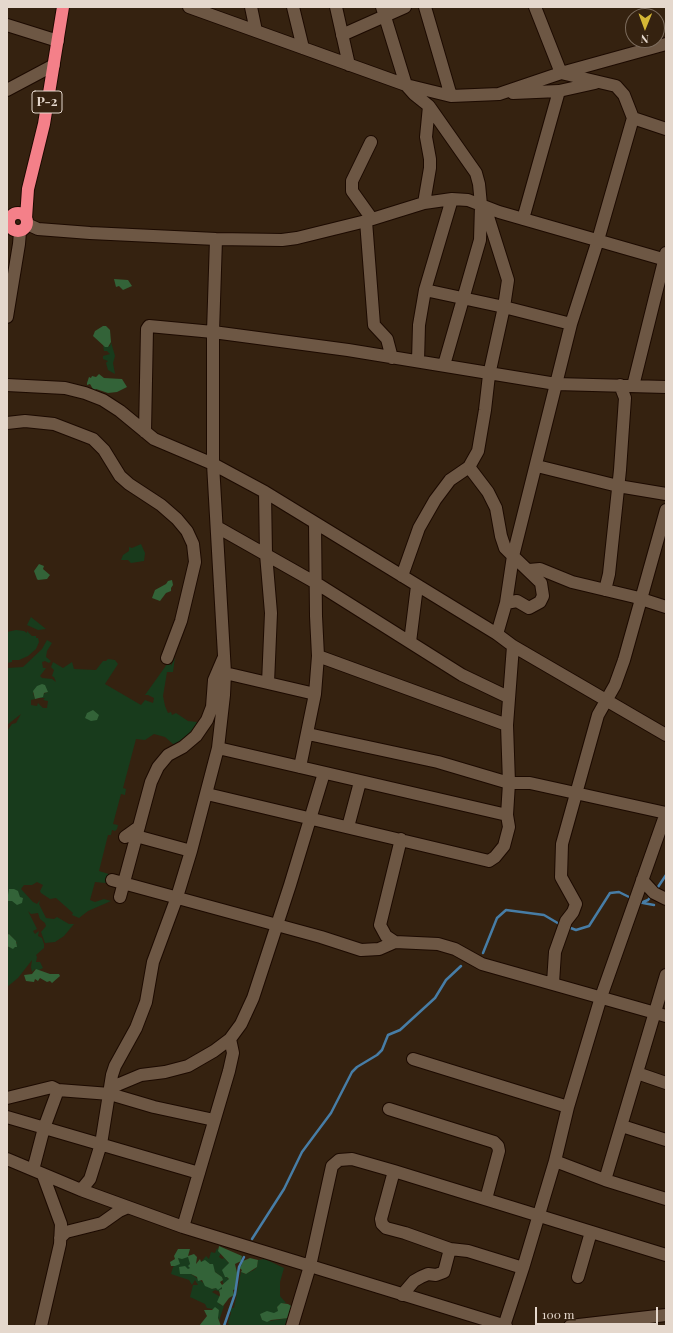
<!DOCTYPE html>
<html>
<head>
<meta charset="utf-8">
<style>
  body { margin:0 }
  #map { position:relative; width:673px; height:1333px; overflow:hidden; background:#352210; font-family:"Playfair Display",serif }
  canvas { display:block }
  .frame { position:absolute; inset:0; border:8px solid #e5d8cd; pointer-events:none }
  .north { position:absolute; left:625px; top:8px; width:40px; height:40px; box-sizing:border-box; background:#352210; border:1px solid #7b6b5c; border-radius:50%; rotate:181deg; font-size:11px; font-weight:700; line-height:16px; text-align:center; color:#e5d8cd }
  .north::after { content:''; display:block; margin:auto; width:14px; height:18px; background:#d4b635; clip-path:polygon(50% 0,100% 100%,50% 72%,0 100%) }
  .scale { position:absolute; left:535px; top:1307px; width:123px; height:18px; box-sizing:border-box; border:2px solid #e5d8cd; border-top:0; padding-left:5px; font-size:12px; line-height:14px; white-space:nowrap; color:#e5d8cd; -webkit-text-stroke:3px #352210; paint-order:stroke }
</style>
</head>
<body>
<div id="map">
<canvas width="673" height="1333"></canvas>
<div class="frame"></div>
<div class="north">N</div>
<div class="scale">100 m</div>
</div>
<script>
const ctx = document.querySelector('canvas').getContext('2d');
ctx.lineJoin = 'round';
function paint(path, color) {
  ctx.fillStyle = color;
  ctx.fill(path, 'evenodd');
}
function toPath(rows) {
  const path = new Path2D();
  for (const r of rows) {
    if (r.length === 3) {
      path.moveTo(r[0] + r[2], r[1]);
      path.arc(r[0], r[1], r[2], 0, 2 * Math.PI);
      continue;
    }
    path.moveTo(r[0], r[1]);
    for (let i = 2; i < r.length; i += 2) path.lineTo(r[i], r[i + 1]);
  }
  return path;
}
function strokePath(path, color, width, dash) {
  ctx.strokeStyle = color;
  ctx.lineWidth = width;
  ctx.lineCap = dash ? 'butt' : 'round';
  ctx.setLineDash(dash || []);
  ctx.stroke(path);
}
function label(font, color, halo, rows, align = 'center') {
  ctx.font = font + ' "Playfair Display",serif';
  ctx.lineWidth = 4;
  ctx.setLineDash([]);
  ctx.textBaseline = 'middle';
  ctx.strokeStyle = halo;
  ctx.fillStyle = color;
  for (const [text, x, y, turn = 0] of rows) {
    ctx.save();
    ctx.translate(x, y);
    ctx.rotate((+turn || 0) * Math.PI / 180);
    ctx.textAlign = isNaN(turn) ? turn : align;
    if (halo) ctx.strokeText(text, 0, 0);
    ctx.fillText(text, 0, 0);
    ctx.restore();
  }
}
const green = toPath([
  [111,342,115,356,113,363,115,374,108,370,106,363,108,361,103,359,103,356,110,354,107,351,104,351,103,345,105,347,110,346],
  [141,544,145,553,144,561,131,563,128,560,121,560,123,555,129,551,129,547,132,548],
  [31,617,46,629,38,630,27,625],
  [16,630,24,631,27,633,27,631,32,636,36,636,36,638,38,638,39,642,36,649,28,656,19,660,12,660,12,662,7,663,7,632],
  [47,640,52,643,47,651,46,657,51,661,49,663,45,661,42,662,43,668,46,668,40,676,42,678,52,679,56,682,54,677,52,676,54,670,51,667,53,662,63,668,72,662,74,669,96,670,103,661,106,661,108,659,115,660,118,664,105,684,141,705,145,700,153,703,154,698,148,695,145,695,170,660,171,666,175,657,173,672,167,672,163,696,165,706,168,713,171,712,172,715,176,713,188,721,197,722,196,730,180,745,173,744,165,737,154,734,145,740,136,739,123,788,126,789,125,795,121,794,113,824,118,825,117,829,115,831,112,830,111,835,108,835,99,871,112,875,116,884,95,882,90,900,95,902,104,899,111,901,88,911,79,918,72,915,73,913,56,898,50,899,41,893,40,891,43,885,37,882,32,885,24,885,21,889,33,902,37,904,40,900,39,904,46,918,54,919,57,917,69,924,74,924,64,936,55,942,45,943,41,932,46,926,45,923,40,919,38,913,31,914,28,911,37,929,33,931,35,934,39,931,38,936,42,938,44,944,44,948,36,955,37,957,36,962,40,962,43,968,37,971,35,969,32,972,31,967,32,960,18,978,7,987,7,946,11,948,17,943,9,934,7,935,7,731,12,724,16,723,21,714,7,725,7,668,23,667,42,649],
  [36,689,48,692,45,693,40,698,45,698,43,700,48,701,47,708,43,708,38,703,37,706,31,705,31,700,35,699,33,693],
  [217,1248,221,1253,219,1257,222,1259,224,1258,229,1263,224,1272,224,1275,229,1279,227,1283,223,1283,222,1277,215,1272,211,1264,201,1262,206,1256,209,1259,211,1252,215,1253],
  [188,1256,191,1267,189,1269,180,1270,183,1274,191,1274,212,1289,222,1286,222,1289,220,1292,215,1290,212,1292,219,1296,219,1304,224,1306,219,1321,217,1313,219,1310,207,1308,205,1304,190,1297,193,1285,198,1285,195,1280,192,1285,189,1280,171,1274,173,1267,179,1262,178,1258],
  [265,1259,284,1268,280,1282,280,1296,286,1303,282,1303,277,1307,279,1312,274,1314,262,1313,261,1315,262,1320,269,1321,289,1318,289,1326,230,1326,228,1323,231,1313,228,1308,234,1308,241,1272,245,1274,254,1270,257,1267,258,1260]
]);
const forest = toPath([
  [114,279,128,280,132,286,123,290,119,286,116,287],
  [103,326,106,326,110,330,111,342,108,347,105,347,93,336,95,331],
  [99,374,104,378,122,379,127,387,117,392,108,393,96,389,94,391,90,384,87,385,87,383,89,377,91,378,92,376,96,377],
  [39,564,44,566,43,569,50,575,47,579,38,580,37,579,34,571],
  [172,580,173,585,171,588,171,591,166,593,160,601,152,598,155,590,166,584,168,581],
  [42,684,45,685,48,692,44,693,43,697,35,699,33,691,37,686],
  [93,710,99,715,97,720,91,721,85,718,87,713],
  [9,889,14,889,18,891,20,897,23,898,22,903,17,905,12,901,7,901],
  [9,934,16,941,17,947,15,947,13,949,7,946,7,935],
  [36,969,50,974,59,974,60,976,52,983,50,981,47,982,40,978,38,981,35,979,34,982,26,981,24,975,32,974],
  [219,1246,242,1256,241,1261,235,1264,238,1277,236,1289,233,1290,234,1295,229,1298,223,1306,217,1302,220,1295,219,1290,222,1289,222,1287,218,1290,216,1288,212,1289,205,1286,202,1280,198,1281,197,1277,191,1274,180,1274,179,1267,185,1266,188,1269,190,1268,188,1266,190,1264,188,1257,182,1259,178,1258,180,1264,175,1266,171,1266,170,1262,175,1259,174,1256,178,1249,190,1249,188,1256,194,1254,197,1257,196,1264,200,1259,201,1262,205,1260,210,1264,213,1264,215,1272,222,1277,223,1280,220,1282,222,1285,229,1279,227,1277,225,1277,222,1270,229,1263,218,1251],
  [250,1258,258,1260,257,1267,246,1274,241,1272,242,1270,238,1267,241,1266,243,1261],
  [281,1303,288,1304,293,1307,289,1318,271,1320,267,1322,262,1320,260,1314,267,1311,274,1313,278,1311,277,1307],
  [215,1307,219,1310,218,1318,221,1326,199,1326,207,1316,204,1310,212,1310]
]);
const stream = toPath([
  [656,890,666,875],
  [643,903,654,905],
  [638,904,648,900,652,895],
  [568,927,576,930,589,926,610,893,619,892,633,899],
  [483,953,497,918,506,910,544,915,561,925],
  [252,1239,284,1189,302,1152,331,1113,352,1072,357,1067,377,1055,382,1050,388,1035,400,1030,435,998,446,980,461,966],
  [224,1326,235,1294,239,1267,244,1257]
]);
const minor = toPath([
  [189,7,406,85,414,94,429,106,426,137,430,159,430,168,424,203],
  [251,7,256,31],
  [293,7,303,48],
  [336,7,349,65],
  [382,7,406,85,451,96,499,94,561,73,666,44],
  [425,7,451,96],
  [7,25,58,41],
  [342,35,405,7],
  [7,90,54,65],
  [513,93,559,91,595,83],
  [429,106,476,173,479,184,481,205,480,240,444,365],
  [633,118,666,129],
  [371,142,352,181,352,191,372,219],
  [523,219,559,91],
  [366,221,374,325,387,339,392,358],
  [27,224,38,229,90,233,216,239,282,240,297,238,366,221,424,203,452,199,468,200,499,212,666,260],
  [425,290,504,307,571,324],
  [7,317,19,244,20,232],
  [418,361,419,325,425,290,452,199],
  [7,385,65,388,85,393,103,400,120,411,154,439,213,464,265,492,497,634,513,646,666,735],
  [633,386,666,253],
  [7,423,25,421,54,424,93,439,104,450,120,476,129,484,161,505,177,519,187,531,193,544,195,562,181,621,167,658],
  [145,432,147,329,149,326,213,332,348,350,556,384,666,387],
  [537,466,618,486,666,494],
  [469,467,488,492,496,508,501,536,505,548,513,556,506,603],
  [265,492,266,554,271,613,268,683],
  [217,527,316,583,462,675,508,697],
  [529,570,540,569,572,582,635,597,666,607],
  [402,576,419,528,435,500,450,480,469,467,478,451,485,410,489,375,504,307,508,280,485,207],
  [605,590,609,574,620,470,625,398,620,385],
  [497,634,506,603,517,601,529,608,540,602,543,596,541,583,513,556,571,324,598,240,633,118,624,95,616,86,561,73,535,7],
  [410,642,417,586],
  [318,656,507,725],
  [225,673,315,694],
  [308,734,438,762,509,783,530,783,666,813],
  [218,748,507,815],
  [300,767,315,694,318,656,316,616,315,523],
  [207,794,489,861,495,857,504,846,509,827,507,815,509,783,507,725,513,646],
  [348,827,360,782],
  [136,836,191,851],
  [125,837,139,827],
  [112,880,321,937,361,950,379,949,395,942,438,944,455,949,482,964,666,1016],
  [642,880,654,893,666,899],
  [120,897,151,782,158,767,168,755,183,747,196,736,207,720,212,707,214,680,223,659],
  [395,942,386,936,380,925,401,839],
  [553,983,555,952,566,921,573,912,576,904,561,877,562,844,598,715,615,685,624,660,666,510],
  [413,1059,568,1107],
  [637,1073,666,1083],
  [110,1088,141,1075,165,1072,188,1066,214,1051,230,1039,241,1024,253,998,290,885,324,773],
  [7,1098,52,1087,58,1090,110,1094,154,1107,214,1120],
  [389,1109,494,1142,498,1146,499,1151,486,1199],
  [7,1117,199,1173],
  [622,1126,666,1140],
  [7,1159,81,1190,183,1227,506,1326],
  [555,1161,605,1180,666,1199],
  [33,1170,44,1128,58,1090],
  [394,1171,381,1219,382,1224,386,1228,405,1233,450,1249,468,1251,523,1268],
  [605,1180,666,975],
  [81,1190,90,1179,101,1144,112,1075,115,1066,136,1028,146,1002,153,962,177,897,191,851,218,748,224,695,225,673,213,464,213,332,216,239],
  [183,1227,229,1071,233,1053,230,1039],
  [60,1238,66,1232,102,1223,119,1211,128,1207],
  [578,1277,591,1232],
  [402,1295,414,1281,421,1277,428,1274,436,1275,444,1272,450,1249],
  [41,1326,60,1244,61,1224,43,1175],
  [292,1326,310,1266,332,1166,339,1160,352,1159,394,1171,666,1255],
  [504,1326,523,1268,555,1161,568,1107,601,997,666,813],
  [570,1326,666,1315]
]);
const highway = toPath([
  [18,222,9],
  [26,218,28,189,44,124,63,7]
]);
const shields = [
  [47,102,30]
];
const shieldNames = [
  ["P-2",47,102]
];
paint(green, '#183b1c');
paint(forest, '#336338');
strokePath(stream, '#477da6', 2.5);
strokePath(minor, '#1c0a00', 14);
strokePath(highway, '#1c0a00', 14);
strokePath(minor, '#6d5744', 12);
strokePath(highway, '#f48089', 12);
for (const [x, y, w] of shields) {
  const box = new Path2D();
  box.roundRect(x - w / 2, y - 11, w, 22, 3);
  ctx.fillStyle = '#352210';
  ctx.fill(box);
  strokePath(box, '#e5d8cd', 1);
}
label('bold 13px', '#e5d8cd', null, shieldNames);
</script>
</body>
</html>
